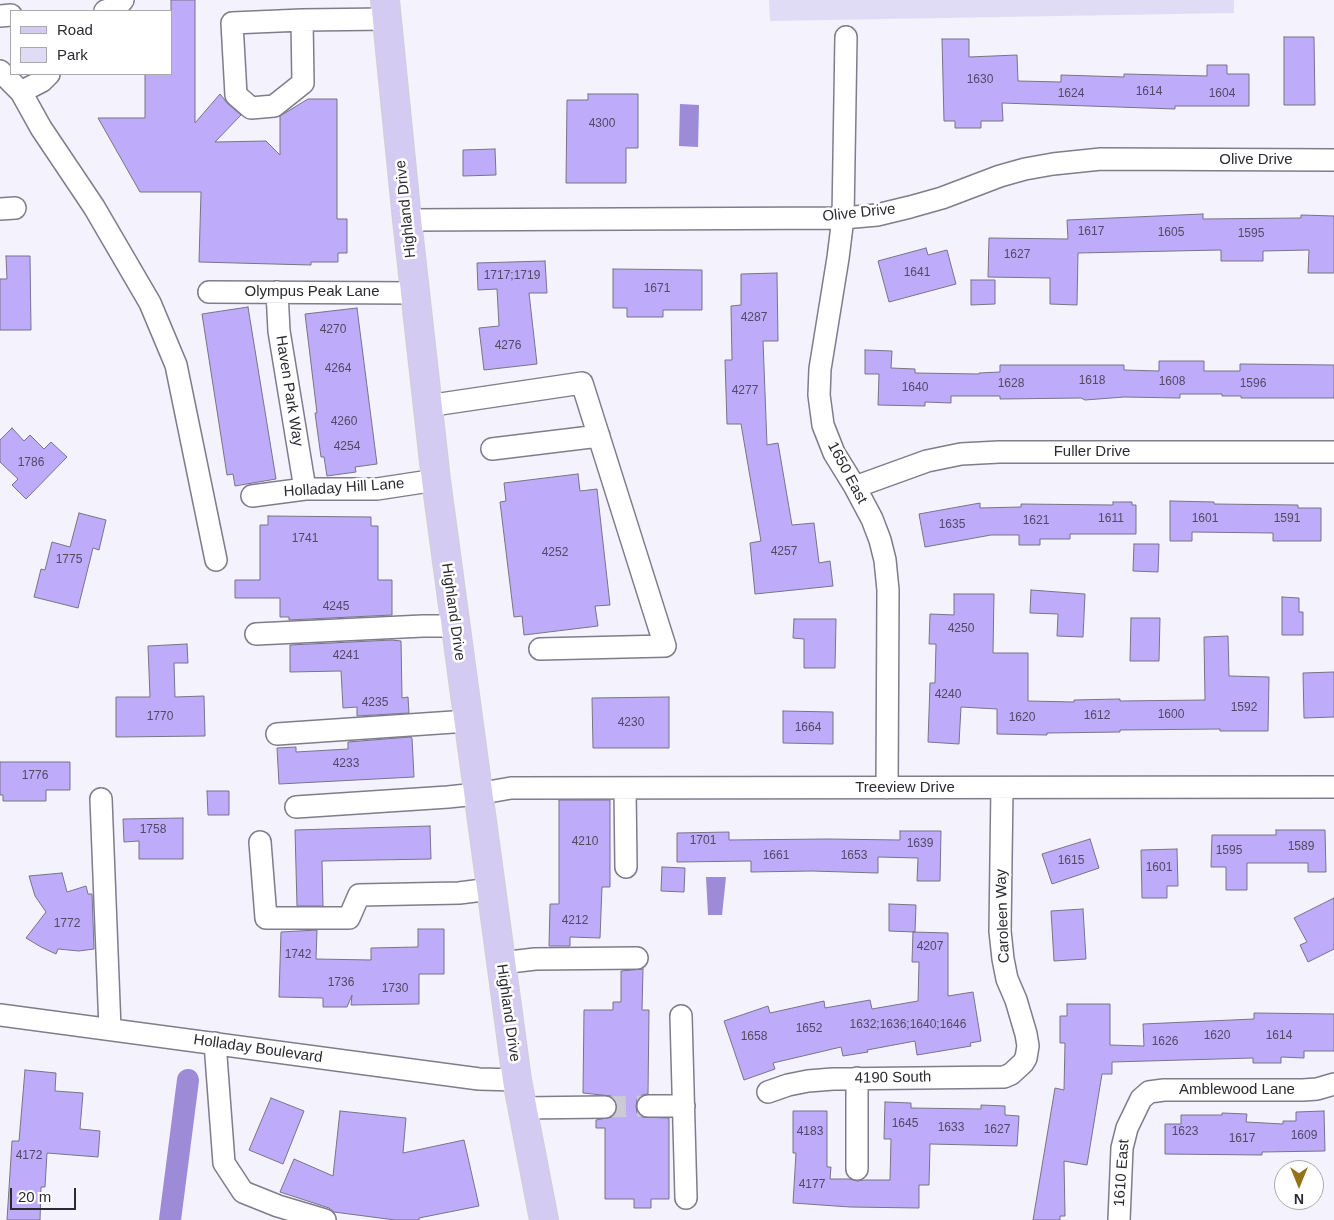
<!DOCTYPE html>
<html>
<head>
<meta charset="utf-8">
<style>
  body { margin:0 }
  #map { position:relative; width:1334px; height:1220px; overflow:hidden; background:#f4f2fd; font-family:Arial,sans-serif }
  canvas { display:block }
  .legend { position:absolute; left:10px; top:10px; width:162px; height:65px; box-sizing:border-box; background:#fff; border:1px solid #aaaaad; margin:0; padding:6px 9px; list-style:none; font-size:15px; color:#2b2a31 }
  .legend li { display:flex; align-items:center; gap:10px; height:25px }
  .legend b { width:25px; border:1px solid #aaaaad }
  .north { position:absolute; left:1274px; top:1160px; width:50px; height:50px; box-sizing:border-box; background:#fff; border:1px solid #aaaaad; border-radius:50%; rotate:180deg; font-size:14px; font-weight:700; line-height:20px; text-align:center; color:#2b2a31 }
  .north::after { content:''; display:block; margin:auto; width:18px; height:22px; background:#95711a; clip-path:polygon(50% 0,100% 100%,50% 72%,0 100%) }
  .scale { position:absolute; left:10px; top:1188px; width:66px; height:22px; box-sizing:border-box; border:2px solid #2b2a31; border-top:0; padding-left:6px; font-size:15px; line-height:18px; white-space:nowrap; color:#2b2a31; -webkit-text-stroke:4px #fff; paint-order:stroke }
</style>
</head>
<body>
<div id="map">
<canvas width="1334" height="1220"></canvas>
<ul class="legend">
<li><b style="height:6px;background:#d3cbf1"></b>Road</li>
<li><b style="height:14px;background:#e1dcf6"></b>Park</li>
</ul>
<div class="north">N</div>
<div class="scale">20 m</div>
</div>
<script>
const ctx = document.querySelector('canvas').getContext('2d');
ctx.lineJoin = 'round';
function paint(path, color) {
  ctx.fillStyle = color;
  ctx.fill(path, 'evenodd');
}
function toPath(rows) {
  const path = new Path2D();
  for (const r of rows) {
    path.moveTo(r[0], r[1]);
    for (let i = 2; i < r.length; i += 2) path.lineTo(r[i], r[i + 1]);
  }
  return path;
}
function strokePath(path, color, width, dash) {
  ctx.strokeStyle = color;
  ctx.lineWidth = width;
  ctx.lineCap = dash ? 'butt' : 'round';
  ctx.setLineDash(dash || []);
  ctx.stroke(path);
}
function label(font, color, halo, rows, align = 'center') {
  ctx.font = font + ' Arial,sans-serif';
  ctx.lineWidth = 5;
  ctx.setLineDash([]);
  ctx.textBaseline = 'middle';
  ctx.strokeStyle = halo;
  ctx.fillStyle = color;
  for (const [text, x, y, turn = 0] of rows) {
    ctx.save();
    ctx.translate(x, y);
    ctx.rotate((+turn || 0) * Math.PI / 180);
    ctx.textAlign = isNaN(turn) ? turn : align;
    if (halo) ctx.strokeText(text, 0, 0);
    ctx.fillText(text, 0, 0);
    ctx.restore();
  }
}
const green = toPath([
  [769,0,1234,0,1234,13,770,21]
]);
const water = toPath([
  [680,104,699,105,698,147,679,146],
  [706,877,726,877,722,915,708,915]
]);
const canal = toPath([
  [170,1220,188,1080]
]);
const building = toPath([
  [171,0,195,0,195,123,220,94,228,104,241,115,215,142,266,141,280,155,280,116,308,99,337,99,337,219,347,219,347,253,338,253,338,262,311,262,311,265,199,262,201,192,140,192,98,118,145,118,145,74,171,74,171,0],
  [1284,37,1314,37,1315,105,1284,105,1284,37],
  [942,39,969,39,969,57,1017,55,1018,81,1061,82,1061,75,1124,77,1124,74,1207,76,1207,65,1227,65,1227,74,1249,74,1249,106,1175,106,1175,109,1002,103,1003,121,981,121,981,128,955,128,955,121,944,121,942,39],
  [588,94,638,94,638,148,626,148,626,183,566,183,567,100,588,100,588,94],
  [495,149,496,175,463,176,463,150,495,149],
  [1203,214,1203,219,1301,218,1301,215,1334,216,1334,273,1308,273,1309,250,1263,251,1263,261,1221,261,1221,250,1078,253,1077,305,1050,304,1050,278,988,277,989,238,1068,239,1067,220,1203,214],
  [926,248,928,255,947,250,956,284,889,302,878,261,926,248],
  [6,256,30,256,31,330,0,330,0,279,7,279,6,256],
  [545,261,547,293,529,293,537,364,484,370,479,328,499,326,497,289,478,290,477,263,545,261],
  [613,269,702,270,702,310,663,310,663,317,627,317,627,308,613,308,613,269],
  [777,273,778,341,763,341,767,445,778,443,792,525,814,523,819,563,830,561,833,586,755,594,750,543,761,541,741,424,727,424,725,360,732,360,731,306,741,305,741,274,777,273],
  [971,280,995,280,995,304,971,305,971,280],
  [248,307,276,479,235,486,233,474,227,475,202,314,248,307],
  [357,308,377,464,355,467,356,472,327,476,324,457,321,457,315,413,317,413,305,314,357,308],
  [865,350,892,351,891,368,915,369,915,373,979,374,979,373,1000,372,1000,365,1124,365,1124,370,1159,371,1159,361,1204,361,1204,371,1240,371,1240,364,1334,365,1334,398,1241,398,1241,396,1222,396,1222,394,1180,394,1180,398,1124,397,1085,400,1081,398,1000,399,1000,396,951,396,951,403,925,402,925,406,878,405,879,374,865,374,865,350],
  [12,428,24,441,30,435,44,449,51,442,67,457,26,499,12,485,18,479,0,462,0,440,12,428],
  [578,474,580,491,597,489,610,605,595,606,598,626,524,635,522,616,514,617,500,502,506,501,504,483,578,474],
  [1170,501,1214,502,1214,504,1298,505,1298,508,1321,508,1321,541,1273,541,1273,533,1192,532,1192,541,1170,541,1170,501],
  [1113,502,1132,502,1132,505,1136,505,1136,534,1070,534,1070,539,1040,539,1040,545,1019,545,1019,535,991,535,925,547,919,514,980,503,980,508,1021,507,1021,504,1113,505,1113,502],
  [79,513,106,520,99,550,93,548,78,608,34,597,41,569,45,570,52,542,70,547,79,513],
  [268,516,371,517,371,526,378,526,378,580,392,580,392,615,289,620,289,617,280,617,280,598,235,598,235,580,260,580,260,525,268,525,268,516],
  [1134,544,1159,544,1158,572,1133,571,1134,544],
  [1031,590,1085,594,1083,637,1057,636,1058,614,1030,613,1031,590],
  [954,594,994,594,993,653,1028,653,1028,701,1074,702,1074,700,1120,699,1120,701,1205,700,1204,637,1228,636,1229,676,1269,677,1268,731,1220,731,1220,729,1120,730,1120,732,1047,733,1047,735,997,734,997,709,961,707,959,744,928,742,930,683,935,683,936,644,929,644,930,614,954,615,954,594],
  [1282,597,1299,598,1299,612,1303,612,1303,635,1282,635,1282,597],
  [1131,618,1160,618,1159,661,1130,661,1131,618],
  [794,619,836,619,835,668,804,668,804,639,793,638,794,619],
  [392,640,401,641,402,698,408,697,409,713,357,716,357,707,343,708,341,671,290,672,290,645,392,640],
  [187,644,188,663,174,663,175,697,204,696,205,736,116,737,116,697,150,697,148,646,187,644],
  [1334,672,1334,717,1304,718,1303,673,1334,672],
  [669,697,669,748,593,748,592,698,669,697],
  [783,711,833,712,833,744,783,743,783,711],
  [410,737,412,738,414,777,279,784,277,748,296,747,296,752,348,749,348,742,410,737],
  [0,762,70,762,70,790,46,790,46,801,3,801,3,795,0,795,0,762],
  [207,791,229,791,229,815,208,815,207,791],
  [559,800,610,800,610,887,602,887,600,938,570,937,570,946,549,946,550,904,559,904,559,800],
  [183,818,183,859,139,859,139,841,124,842,123,819,183,818],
  [430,826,431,859,322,861,323,906,297,906,295,830,430,826],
  [1276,830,1325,830,1326,872,1308,872,1308,863,1247,863,1247,890,1226,890,1226,867,1211,867,1212,835,1276,835,1276,830],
  [900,831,941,831,940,881,917,881,918,858,878,857,878,873,812,871,751,872,751,861,677,862,677,833,729,832,729,840,828,839,900,840,900,831],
  [1090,839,1099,868,1052,884,1042,854,1090,839],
  [1177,849,1178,886,1167,886,1167,898,1142,898,1141,850,1177,849],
  [662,867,685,868,684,892,661,891,662,867],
  [62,873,67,892,86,886,88,894,92,894,94,949,79,951,58,949,56,954,41,947,26,938,46,912,35,896,29,876,62,873],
  [1334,898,1334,949,1308,962,1300,945,1307,942,1294,918,1334,898],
  [889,904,916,905,915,932,889,931,889,904],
  [1083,909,1086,959,1054,961,1051,911,1083,909],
  [418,929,444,929,444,974,419,974,419,1004,351,1005,352,995,347,1007,323,1007,323,998,279,997,281,932,317,930,316,959,371,960,371,948,418,947,418,929],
  [913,932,948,933,948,996,973,992,981,1041,970,1043,971,1046,917,1055,915,1041,867,1050,868,1052,843,1056,841,1047,773,1063,775,1069,744,1080,724,1021,768,1006,770,1013,824,1001,825,1008,870,1000,872,1009,918,1001,919,962,912,962,913,932],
  [643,969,642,1010,649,1010,648,1094,642,1095,637,1099,636,1106,637,1113,642,1117,669,1118,669,1199,651,1199,651,1208,634,1208,634,1199,605,1199,605,1128,596,1128,596,1120,612,1117,616,1113,617,1106,615,1100,611,1096,583,1093,584,1010,613,1010,613,1002,621,1002,621,971,643,969],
  [1067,1004,1110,1004,1110,1045,1144,1046,1143,1024,1254,1019,1254,1013,1334,1014,1334,1051,1304,1051,1304,1058,1281,1057,1281,1063,1253,1063,1253,1058,1112,1062,1112,1074,1102,1074,1087,1165,1064,1161,1065,1216,1060,1216,1060,1220,1033,1220,1055,1088,1064,1090,1065,1043,1060,1043,1060,1016,1067,1016,1067,1004],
  [25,1070,56,1073,55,1091,83,1093,80,1129,100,1131,98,1157,47,1153,45,1187,41,1187,40,1220,7,1220,12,1141,19,1141,25,1070],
  [271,1098,304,1111,283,1164,249,1150,271,1098],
  [885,1102,911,1103,911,1108,981,1109,981,1105,1005,1106,1005,1115,1019,1116,1017,1146,930,1144,929,1185,919,1185,919,1208,850,1207,793,1203,796,1153,793,1153,793,1111,827,1111,827,1167,831,1167,830,1179,850,1179,857,1181,864,1180,890,1180,891,1139,884,1139,885,1102],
  [340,1111,406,1118,403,1153,464,1140,479,1206,419,1218,419,1220,395,1220,334,1212,329,1208,280,1192,294,1159,333,1176,340,1111],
  [1324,1111,1325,1151,1262,1152,1262,1155,1165,1154,1165,1124,1181,1124,1181,1115,1222,1115,1222,1113,1247,1114,1246,1122,1283,1124,1283,1121,1296,1121,1296,1112,1324,1111]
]);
const minorTunnel = toPath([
  [605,1107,648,1106]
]);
const minor = toPath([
  [105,11,117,7,123,0],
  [0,16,11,15],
  [302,20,303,83,274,106,251,108,236,95,232,23,302,20,387,19],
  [846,37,843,218,838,258,820,369,819,395,823,425,834,453,855,487,872,519,880,540,885,560,888,590,887,788],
  [0,71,21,92,42,81,49,74],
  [21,92,41,128,94,207,150,303,176,365,216,560],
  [0,209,15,208],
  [407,220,843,218,877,215,910,207,942,198,1000,176,1025,169,1053,164,1101,159,1334,160],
  [209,292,415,293],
  [277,292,279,331,305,489],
  [427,406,582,383,665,646,540,649],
  [492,449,599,436],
  [855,487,927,461,961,454,999,452,1334,452],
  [252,496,305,489,377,489,436,480],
  [256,634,423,626,455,626],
  [277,734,468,721],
  [625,788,626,867],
  [101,799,110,1029],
  [296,807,448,797,477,794,511,788,1334,787],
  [260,842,266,918,349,918,359,895,459,893,491,889],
  [501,963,535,959,637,958],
  [0,1015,479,1079,517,1080],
  [681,1016,686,1198],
  [215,1043,224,1163,243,1192,278,1206,325,1220],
  [857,1078,857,1169],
  [768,1092,788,1085,808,1081,833,1079,1004,1077,1011,1074,1023,1063,1026,1058,1028,1046,1026,1034,1016,1000,1007,979,1003,959,1000,931,1002,788],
  [648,1106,684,1106],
  [522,1108,605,1107],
  [1119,1220,1122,1148,1127,1128,1141,1099,1149,1092,1164,1090,1303,1090,1317,1089,1334,1084]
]);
const major = toPath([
  [385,0,407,220,436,480,517,1080,544,1220]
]);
const numberNames = [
  ["1630",980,80],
  ["1614",1149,92],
  ["1624",1071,94],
  ["1604",1222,94],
  ["4300",602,124],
  ["1617",1091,232],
  ["1605",1171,233],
  ["1595",1251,234],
  ["1627",1017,255],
  ["1641",917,273],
  ["1717;1719",512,276],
  ["1671",657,289],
  ["4287",754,318],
  ["4270",333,330],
  ["4276",508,346],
  ["4264",338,369],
  ["1618",1092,381],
  ["1608",1172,382],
  ["1628",1011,384],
  ["1596",1253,384],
  ["1640",915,388],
  ["4277",745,391],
  ["4260",344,422],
  ["4254",347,447],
  ["1786",31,463],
  ["1611",1111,519],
  ["1601",1205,519],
  ["1591",1287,519],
  ["1621",1036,521],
  ["1635",952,525],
  ["1741",305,539],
  ["4257",784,552],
  ["4252",555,553],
  ["1775",69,560],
  ["4245",336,607],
  ["4250",961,629],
  ["4241",346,656],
  ["4240",948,695],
  ["4235",375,703],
  ["1592",1244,708],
  ["1600",1171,715],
  ["1612",1097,716],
  ["1770",160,717],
  ["1620",1022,718],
  ["4230",631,723],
  ["1664",808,728],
  ["4233",346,764],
  ["1776",35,776],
  ["1758",153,830],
  ["1701",703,841],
  ["4210",585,842],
  ["1639",920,844],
  ["1589",1301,847],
  ["1595",1229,851],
  ["1661",776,856],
  ["1653",854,856],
  ["1615",1071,861],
  ["1601",1159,868],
  ["4212",575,921],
  ["1772",67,924],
  ["4207",930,947],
  ["1742",298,955],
  ["1736",341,983],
  ["1730",395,989],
  ["1632;1636;1640;1646",908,1025],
  ["1652",809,1029],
  ["1620",1217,1036],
  ["1614",1279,1036],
  ["1658",754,1037],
  ["1626",1165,1042],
  ["1645",905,1124],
  ["1633",951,1128],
  ["1627",997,1130],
  ["4183",810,1132],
  ["1623",1185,1132],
  ["1609",1304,1136],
  ["1617",1242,1139],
  ["4172",29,1156],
  ["4177",812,1185]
];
const streetNames = [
  ["Olive Drive",1256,160],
  ["Highland Drive",406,209,-96],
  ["Olive Drive",859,213,-6],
  ["Olympus Peak Lane",312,292],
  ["Haven Park Way",289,391,81],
  ["Fuller Drive",1092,452],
  ["1650 East",847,473,62],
  ["Holladay Hill Lane",344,488,-4],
  ["Highland Drive",453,612,82],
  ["Treeview Drive",905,788],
  ["Caroleen Way",1003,916,-92],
  ["Highland Drive",508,1013,82],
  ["Holladay Boulevard",258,1049,8],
  ["4190 South",893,1078,-1],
  ["Amblewood Lane",1237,1090],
  ["1610 East",1122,1173,-86]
];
paint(green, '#e1dcf6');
paint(water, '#9d8bd7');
strokePath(canal, '#9d8bd7', 22);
paint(building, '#beacfa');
strokePath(building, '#777485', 1);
strokePath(minorTunnel, '#cccad4', 21, [21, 11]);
strokePath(minor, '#7f7c8c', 24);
strokePath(major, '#d0d0d2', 30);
strokePath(minor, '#fff', 21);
strokePath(major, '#d3cbf1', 28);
label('12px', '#504a63', null, numberNames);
label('15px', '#2b2a31', '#fff', streetNames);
</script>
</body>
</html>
